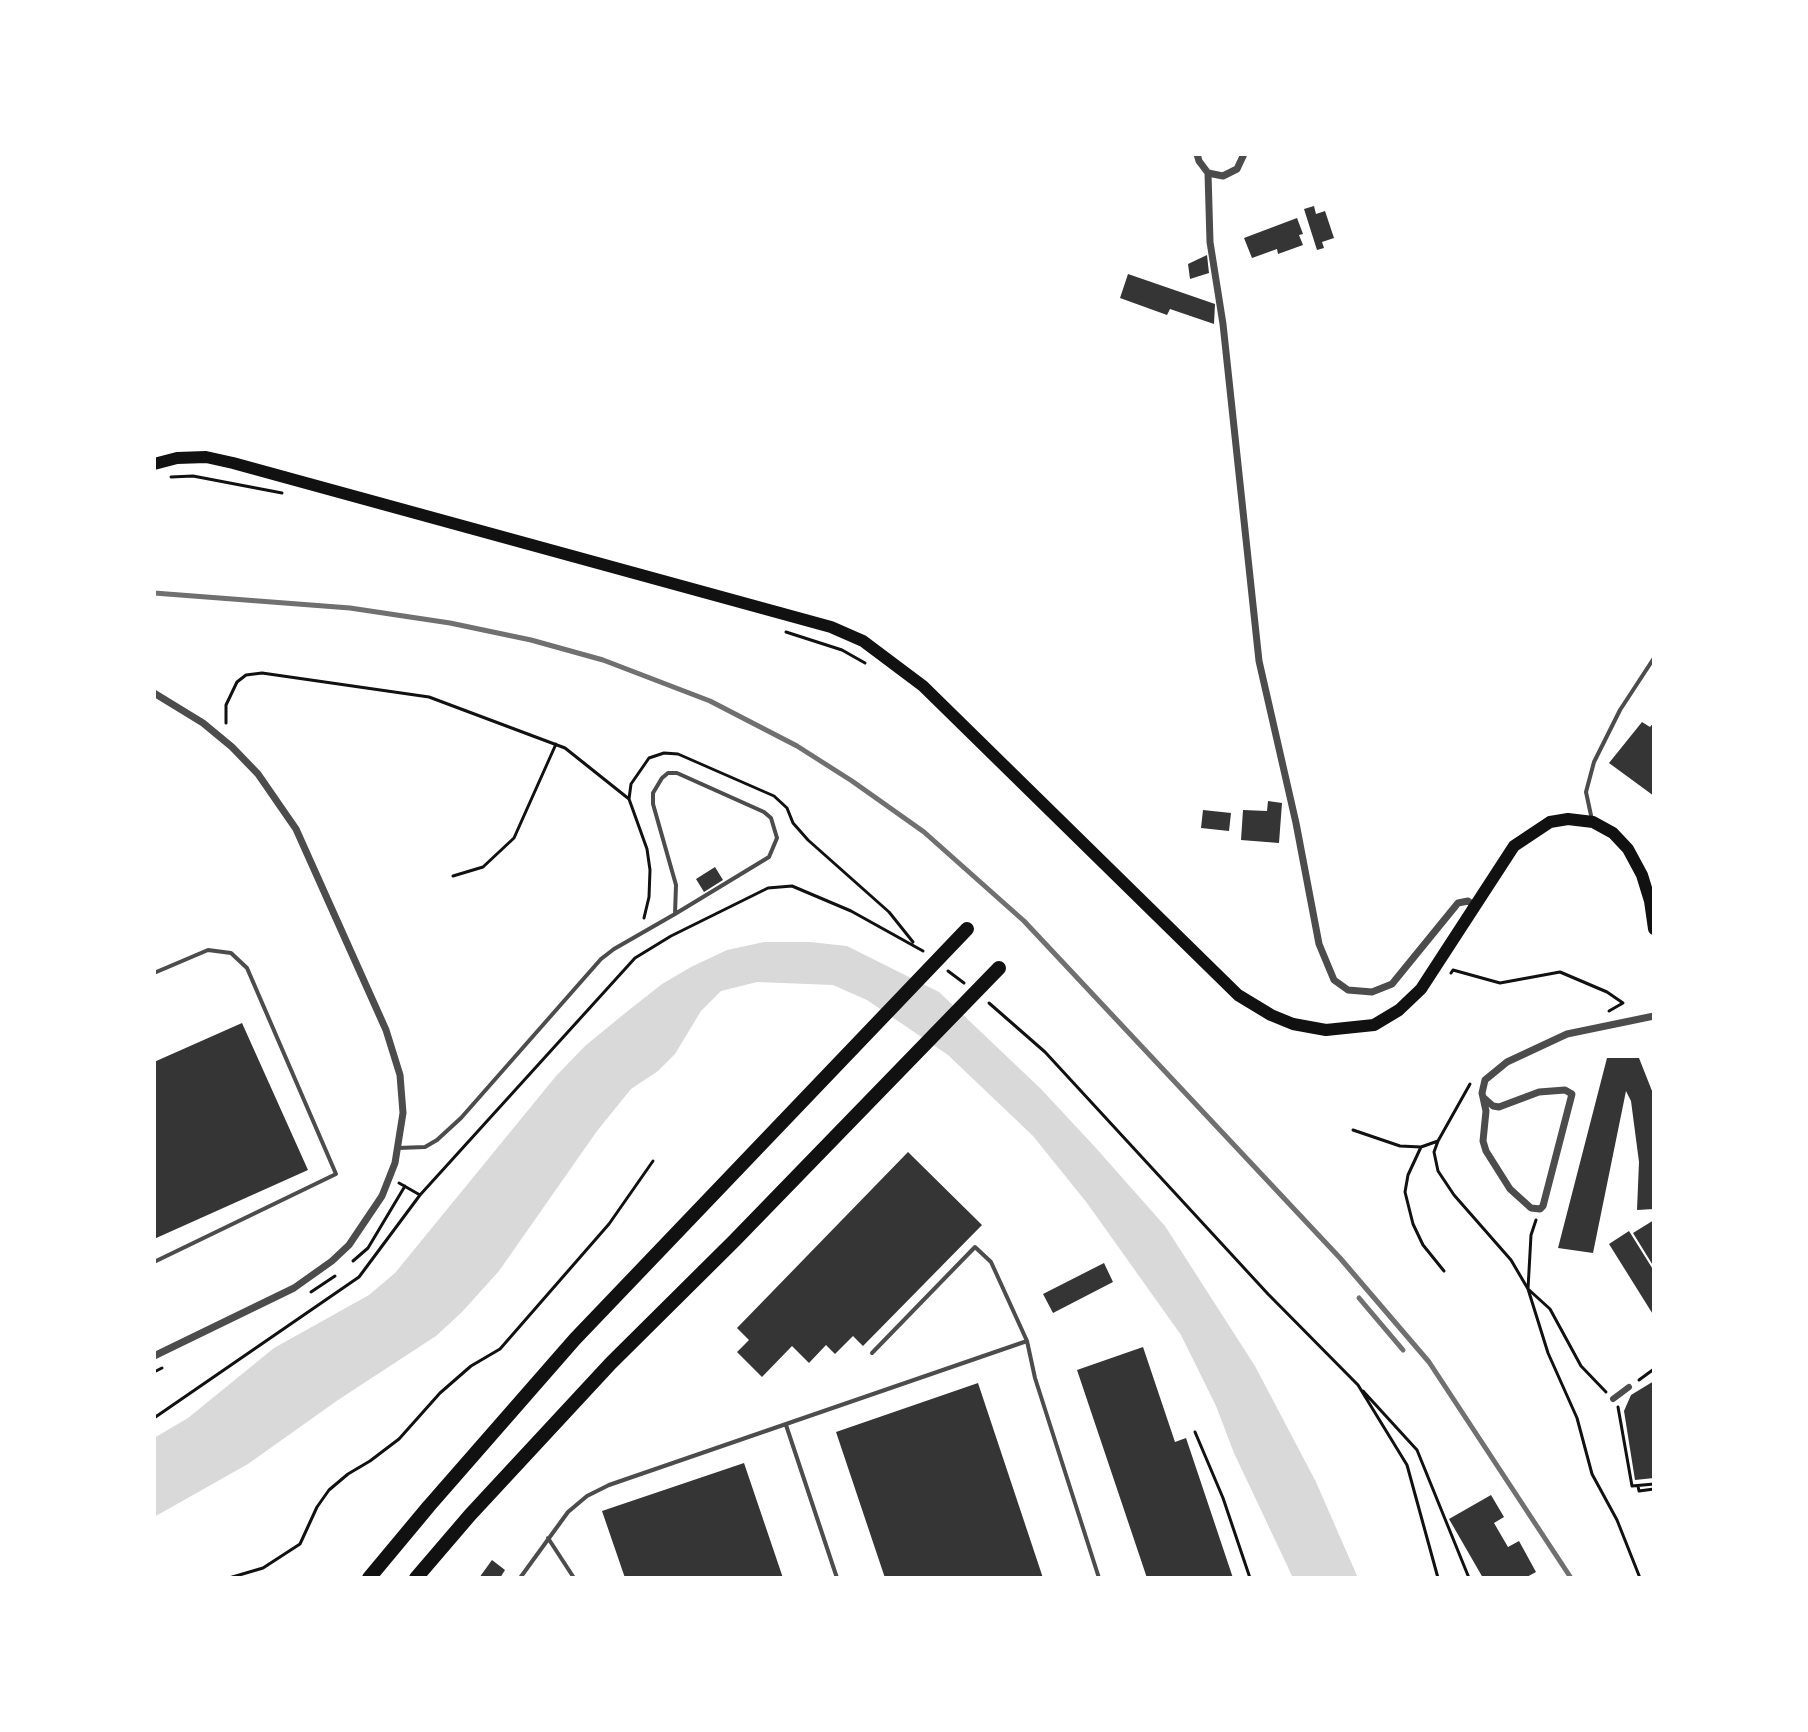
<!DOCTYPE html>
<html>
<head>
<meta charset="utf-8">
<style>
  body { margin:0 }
  #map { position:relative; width:1808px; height:1732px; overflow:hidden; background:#fff; font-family:Overpass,sans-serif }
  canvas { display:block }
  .frame { position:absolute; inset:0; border:156px solid #fff; pointer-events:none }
</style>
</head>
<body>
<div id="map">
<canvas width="1808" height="1732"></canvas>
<div class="frame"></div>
</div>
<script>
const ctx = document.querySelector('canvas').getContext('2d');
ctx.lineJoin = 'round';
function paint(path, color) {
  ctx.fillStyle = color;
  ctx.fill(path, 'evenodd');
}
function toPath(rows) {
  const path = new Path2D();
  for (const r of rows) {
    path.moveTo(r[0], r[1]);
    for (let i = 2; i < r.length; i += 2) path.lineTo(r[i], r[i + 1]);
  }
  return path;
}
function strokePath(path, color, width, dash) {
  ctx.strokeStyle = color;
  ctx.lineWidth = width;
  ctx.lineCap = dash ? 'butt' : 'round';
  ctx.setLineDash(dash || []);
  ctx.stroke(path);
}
const water = toPath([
  [764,942,810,942,847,946,939,992,1041,1089,1095,1147,1165,1226,1255,1366,1316,1482,1358,1578,1293,1578,1234,1453,1216,1406,1181,1335,1087,1203,1033,1136,948,1055,867,1000,833,985,757,982,721,991,701,1011,675,1054,658,1071,631,1089,597,1131,499,1271,462,1312,436,1336,338,1400,248,1464,154,1517,154,1438,188,1418,274,1348,369,1295,395,1273,556,1076,585,1046,624,1014,662,984,691,967,727,950]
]);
const building = toPath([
  [1314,206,1316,214,1325,211,1334,238,1322,242,1324,248,1317,250,1304,209],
  [1297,218,1303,234,1299,235,1303,245,1278,254,1277,249,1252,258,1244,238],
  [1207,255,1209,273,1190,279,1188,264],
  [1128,274,1215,304,1214,324,1170,309,1167,315,1120,298],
  [1642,722,1650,727,1654,722,1654,796,1609,763],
  [1268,801,1282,803,1279,843,1241,840,1243,810,1267,811],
  [1203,810,1231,813,1229,831,1201,828],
  [715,867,723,880,704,892,696,879],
  [242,1023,308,1170,154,1239,154,1062],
  [1607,1058,1639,1058,1654,1096,1654,1209,1637,1210,1639,1162,1631,1101,1626,1091,1593,1253,1558,1248],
  [908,1152,982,1225,863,1346,853,1336,835,1354,826,1345,809,1363,792,1346,762,1377,737,1352,749,1340,737,1328],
  [1654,1220,1654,1267,1633,1233],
  [1629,1231,1654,1271,1654,1316,1609,1244],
  [1104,1263,1113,1282,1053,1313,1043,1294],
  [1143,1347,1175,1442,1186,1438,1233,1578,1147,1578,1077,1370],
  [1654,1381,1654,1478,1635,1480,1624,1411,1631,1395],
  [978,1383,1043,1578,885,1578,836,1432],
  [744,1463,783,1578,625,1578,602,1511],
  [1491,1495,1504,1517,1494,1523,1508,1547,1519,1541,1536,1572,1525,1578,1483,1578,1449,1519],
  [492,1560,505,1570,500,1578,479,1578]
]);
const path = toPath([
  [171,477,193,476,282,493],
  [786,632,842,650,865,663],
  [226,723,226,705,237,682,246,675,262,673,429,697,565,748,629,799],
  [453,876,483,867,514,838,556,744],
  [644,918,649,897,650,870,647,849,629,799,631,784,649,758,664,753,678,754,774,796,787,808,793,823,808,840,889,912,913,942],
  [948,971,964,983],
  [1451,973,1453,970,1500,983,1560,972,1607,992,1623,1003,1609,1011],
  [989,1003,1045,1052,1268,1294,1358,1385,1407,1465,1438,1578],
  [1470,1084,1438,1141,1434,1152,1438,1171,1454,1195,1511,1260,1528,1289,1548,1353,1577,1418,1592,1474,1617,1520,1640,1578],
  [1353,1130,1400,1146,1421,1147,1438,1141],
  [1421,1147,1408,1175,1405,1192,1413,1224,1423,1245,1444,1271],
  [399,1183,420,1195],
  [1536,1220,1531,1235,1528,1289,1550,1309,1581,1366,1606,1392],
  [353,1261,368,1248,405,1186],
  [311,1292,335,1276],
  [154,1372,162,1368],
  [1639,1380,1654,1369],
  [1363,1391,1417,1450,1469,1578],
  [1618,1407,1632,1486,1654,1484],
  [154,1418,359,1277,420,1195,635,958,671,936,768,888,792,886,851,911,923,951],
  [1195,1432,1223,1498,1250,1578],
  [1638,1486,1639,1491,1654,1489],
  [229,1578,263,1568,300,1544,317,1507,329,1490,348,1474,370,1461,399,1439,440,1393,471,1366,500,1349,609,1224,653,1161]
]);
const service = toPath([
  [1592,820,1586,792,1594,762,1620,710,1654,658],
  [154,973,208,950,231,953,247,968,336,1174,154,1262],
  [398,1148,425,1147,437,1140,461,1118,601,959,614,949,675,914,769,857,777,838,771,818,764,812,677,773,668,773,662,778,653,793,653,804,676,885,675,914],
  [872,1353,975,1247,991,1262,1027,1341,1035,1378,1099,1578],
  [786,1425,837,1578],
  [548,1538,574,1578],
  [520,1578,568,1512,587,1496,609,1485,1027,1341]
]);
const pedestrian = toPath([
  [1613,1399,1629,1387]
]);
const minor = toPath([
  [1197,154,1199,161,1208,173,1223,176,1237,169,1244,154],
  [1208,173,1210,242,1223,324,1259,661,1296,823,1319,944,1334,980,1348,990,1372,992,1392,984,1458,903,1468,901,1475,906],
  [154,693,203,723,232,747,258,774,296,829,386,1030,400,1075,403,1113,395,1163,382,1196,349,1245,332,1261,294,1288,154,1356],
  [1484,1098,1493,1106,1499,1107,1539,1092,1565,1090,1572,1094,1543,1206,1540,1209,1531,1208,1510,1189,1486,1151,1483,1141,1486,1111,1482,1093,1485,1080,1507,1062,1567,1034,1654,1016]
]);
const primary = toPath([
  [154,464,177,458,206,457,233,463,831,627,863,641,923,686,1238,995,1271,1015,1293,1024,1326,1030,1374,1025,1399,1010,1421,989,1514,846,1550,822,1568,819,1593,822,1613,833,1628,849,1642,875,1650,901,1654,929]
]);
const motorway = toPath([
  [369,1578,429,1506,575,1339,967,929],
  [416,1578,470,1515,611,1363,734,1241,999,968]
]);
const rail = toPath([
  [154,593,350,608,450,623,531,640,603,660,710,701,797,746,852,781,924,832,1024,921,1340,1258,1429,1362,1571,1578],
  [1359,1298,1403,1350]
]);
paint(water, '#d9d9d9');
paint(building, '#353535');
strokePath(path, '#111', 3);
strokePath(service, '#4c4c4c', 4);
strokePath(pedestrian, '#4c4c4c', 6);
strokePath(minor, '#4c4c4c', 7);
strokePath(primary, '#111', 12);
strokePath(motorway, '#111', 14);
strokePath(rail, '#707070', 5);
</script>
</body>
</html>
